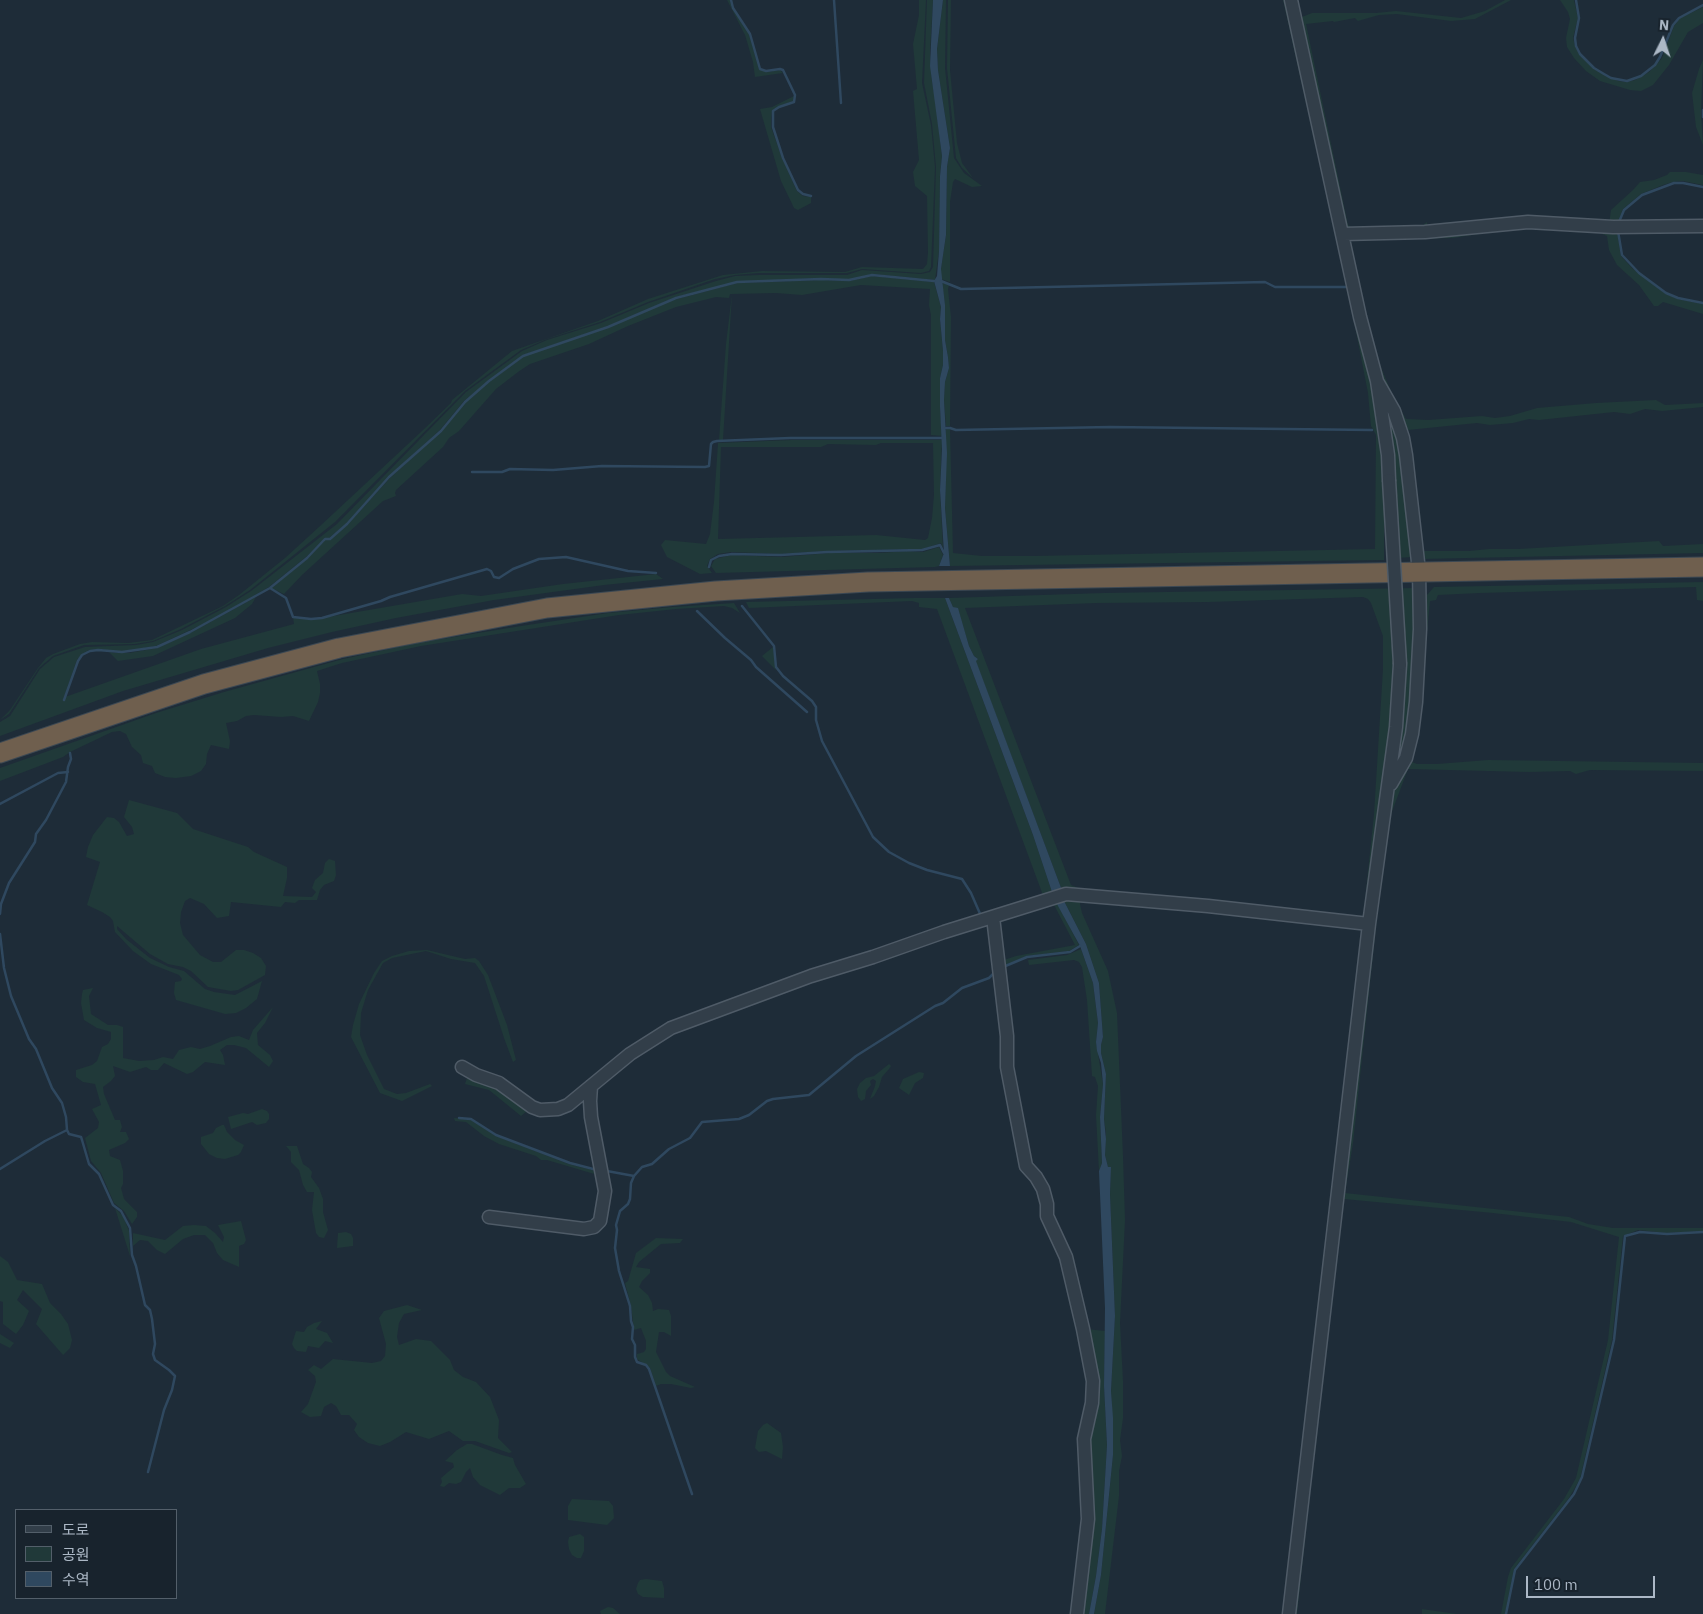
<!DOCTYPE html>
<html>
<head>
<meta charset="utf-8">
<style>
  body { margin:0 }
  #map { position:relative; width:1703px; height:1614px; overflow:hidden; background:#1e2c38; font-family:"IBM Plex Sans","Noto Sans KR",sans-serif }
  canvas { display:block }
  .legend { position:absolute; left:15px; top:1509px; width:162px; height:90px; box-sizing:border-box; background:#18232d; border:1px solid #535f6a; margin:0; padding:6px 9px; list-style:none; font-size:15px; color:#acb8c6 }
  .legend li { display:flex; align-items:center; gap:10px; height:25px }
  .legend b { width:25px; border:1px solid #535f6a }
  .north { position:absolute; left:1638px; top:15px; width:50px; height:50px; -webkit-text-stroke:4px #18232d; paint-order:stroke; rotate:4deg; font-size:14px; font-weight:700; line-height:20px; text-align:center; color:#acb8c6 }
  .north::after { content:''; display:block; margin:auto; width:18px; height:22px; background:#acb8c6; clip-path:polygon(50% 0,100% 100%,50% 72%,0 100%) }
  .scale { position:absolute; left:1526px; top:1576px; width:129px; height:22px; box-sizing:border-box; border:2px solid #acb8c6; border-top:0; padding-left:6px; font-size:15px; line-height:18px; white-space:nowrap; color:#acb8c6; -webkit-text-stroke:4px #18232d; paint-order:stroke }
</style>
</head>
<body>
<div id="map">
<canvas width="1703" height="1614"></canvas>
<ul class="legend">
<li><b style="height:6px;background:#323e49"></b>도로</li>
<li><b style="height:14px;background:#203939"></b>공원</li>
<li><b style="height:14px;background:#2f485f"></b>수역</li>
</ul>
<div class="north">N</div>
<div class="scale">100 m</div>
</div>
<script>
const ctx = document.querySelector('canvas').getContext('2d');
ctx.lineJoin = 'round';
function paint(path, color) {
  ctx.fillStyle = color;
  ctx.fill(path, 'evenodd');
}
function toPath(rows) {
  const path = new Path2D();
  for (const r of rows) {
    path.moveTo(r[0], r[1]);
    for (let i = 2; i < r.length; i += 2) path.lineTo(r[i], r[i + 1]);
  }
  return path;
}
function strokePath(path, color, width, dash) {
  ctx.strokeStyle = color;
  ctx.lineWidth = width;
  ctx.lineCap = dash ? 'butt' : 'round';
  ctx.setLineDash(dash || []);
  ctx.stroke(path);
}
const green = toPath([
  [727,0,730,0,732,9,749,34,759,69,766,72,780,70,783,73,755,77,753,62,745,35],
  [919,0,926,0,922,83,931,125,935,167,931,267,929,271,921,273,862,269,847,273,759,273,735,275,715,279,648,302,600,322,547,339,521,350,465,391,335,522,250,590,225,606,181,629,153,641,135,644,84,645,53,656,39,668,9,714,0,720,10,710,38,668,46,658,53,654,80,644,92,642,128,643,152,640,223,606,239,595,285,558,319,527,422,431,451,403,452,400,512,351,598,321,648,299,723,275,762,271,845,272,862,267,923,269,927,264,928,253,927,196,915,186,913,172,919,160,913,91,917,89,913,44,919,15],
  [927,0,933,0,930,52,932,82,935,97,942,156,940,176,939,251,935,280,872,274,849,280,821,278,737,282,676,297,608,326,523,355,464,401,440,430,389,477,346,524,329,538,325,539,306,557,269,587,212,620,156,646,122,652,98,649,89,650,81,655,77,660,63,700,64,700,65,697,201,649,294,624,293,617,311,619,322,618,462,594,481,596,563,584,656,574,663,579,604,585,494,600,396,618,332,632,268,648,123,691,0,736,0,722,10,716,40,669,54,657,85,647,136,645,153,642,182,630,226,607,251,591,337,524,466,392,522,351,547,340,601,323,649,303,716,281,735,276,759,275,847,275,862,270,921,274,930,272,933,267,936,167,932,124,924,83],
  [943,0,946,0,945,68,954,158,964,173,982,186,972,187,955,179,953,182,950,202,950,282,941,279,941,269,946,235,947,167,950,148,938,70,937,49],
  [948,0,951,0,950,70,957,143,962,163,973,178,962,168,956,158,947,68],
  [1283,0,1287,0,1327,187,1325,187],
  [1505,0,1511,0,1475,19,1451,21,1397,14,1379,15,1358,21,1355,18,1334,22,1333,21,1306,24,1348,225,1352,227,1398,227,1423,225,1427,222,1428,230,1353,231,1345,226,1300,19,1302,17,1312,13,1376,13,1396,11,1461,18,1485,11],
  [1560,0,1574,0,1578,18,1573,38,1575,46,1579,54,1594,69,1618,81,1627,82,1635,80,1649,72,1656,65,1662,58,1674,26,1680,18,1703,7,1703,23,1688,32,1669,65,1653,85,1641,91,1630,90,1600,81,1586,71,1574,58,1567,47,1566,38,1570,19,1568,12],
  [1703,60,1701,113,1703,145,1696,127,1692,93,1699,69],
  [794,96,793,101,779,106,772,111,771,118,771,127,782,158,797,191,803,196,811,197,811,203,798,210,794,208,781,181,760,109,772,107],
  [1670,172,1686,172,1703,175,1703,185,1683,181,1673,182,1663,185,1641,194,1623,209,1617,225,1609,224,1611,210,1633,190,1640,182,1654,180,1667,175],
  [1510,225,1617,231,1621,256,1632,268,1666,294,1678,299,1703,304,1703,314,1663,302,1658,306,1654,306,1639,285,1617,265,1609,250,1607,236,1600,233,1580,230,1540,228,1497,231,1453,238,1353,240,1355,238],
  [872,276,934,282,941,307,940,319,943,351,943,365,940,378,940,407,942,436,931,435,931,315,929,305,930,289,861,285,802,295,776,293,732,294,723,440,719,440,726,344,732,294,730,294,729,298,716,297,676,307,628,326,589,344,530,364,518,372,496,389,459,431,449,438,443,447,396,490,395,493,396,496,383,501,302,575,284,594,271,588,307,559,325,540,330,540,347,525,390,478,441,431,465,402,489,382,524,356,608,327,666,302,737,283,821,280,849,281],
  [942,282,949,285,948,289,951,317,950,426,946,426,944,400,945,382,949,368,948,357,945,340,945,305],
  [1347,285,1373,380,1384,465,1384,560,950,566,945,508,946,429,950,429,953,553,982,556,1034,556,1375,549,1376,435,1371,426,1368,393],
  [1373,348,1392,394,1406,419,1428,420,1482,416,1495,418,1510,416,1537,408,1596,403,1656,400,1665,405,1703,403,1703,407,1662,411,1645,409,1630,414,1614,412,1539,420,1529,419,1513,423,1490,425,1477,423,1408,430,1423,551,1469,551,1489,549,1518,549,1659,541,1663,546,1703,544,1703,553,1420,559,1411,483],
  [1386,409,1395,419,1414,557,1395,558],
  [791,440,942,440,940,490,943,548,941,543,922,549,827,551,781,554,731,552,718,554,710,559,707,566,712,573,700,574,667,557,661,545,665,540,706,544,710,534,714,502,718,443],
  [881,443,933,443,934,495,932,518,928,538,925,540,876,535,718,539,721,447,821,447,828,444,876,445],
  [939,547,943,555,939,566,935,567,716,573,711,566,715,559,731,555,782,557,829,553,880,553,906,551,923,552],
  [1703,582,1703,601,1697,600,1696,587,1480,593,1438,595,1436,600,1430,601,1417,736,1412,762,1417,764,1437,764,1488,760,1703,763,1703,771,1590,770,1576,774,1570,771,1529,772,1408,769,1388,822,1385,841,1353,1143,1345,1193,1569,1217,1588,1224,1613,1228,1703,1228,1703,1231,1666,1233,1638,1230,1623,1236,1612,1340,1580,1479,1569,1498,1514,1569,1505,1614,1501,1614,1508,1577,1511,1568,1564,1499,1576,1478,1608,1340,1619,1237,1571,1222,1493,1213,1344,1199,1311,1483,1297,1614,1292,1614,1380,853,1384,822,1388,808,1398,780,1409,760,1415,733,1427,595,1434,587],
  [1417,588,1414,672,1404,754,1395,771,1395,705,1367,917,1363,920,1374,814,1383,669,1383,636,1371,603,1368,599,1363,597,1208,602,1097,603,965,608,1071,885,1088,892,1063,893,975,660,978,659,974,656,969,646,958,610,953,607,949,598,1104,593],
  [256,597,252,604,235,618,153,656,118,661,109,652,115,653,129,653,157,648,190,633],
  [914,598,945,598,1033,835,1053,895,1044,898,937,609,919,607,919,603,912,601,749,608,746,602],
  [734,603,740,613,732,608,724,606,676,609,619,615,421,646,342,663,317,671,320,684,320,693,318,702,309,721,293,716,281,717,254,715,246,716,237,721,226,723,230,741,229,749,211,745,207,754,206,764,201,771,191,776,176,778,165,777,155,773,152,766,143,763,141,755,132,747,126,734,120,731,112,732,70,752,63,757,0,781,0,768,156,713,224,692,343,659,417,643,521,626,608,613,672,607],
  [773,647,776,670,762,656],
  [129,800,177,813,193,829,248,847,254,852,287,867,287,878,283,896,312,897,316,892,312,888,315,880,323,873,325,863,329,859,335,861,336,875,334,881,324,885,320,890,317,900,299,900,295,903,285,902,281,907,231,902,229,916,217,918,204,904,190,898,185,901,181,912,180,923,183,935,200,955,213,962,221,962,236,950,244,950,253,953,261,958,266,966,265,975,238,990,231,991,208,987,191,971,183,967,168,964,150,954,117,926,117,929,126,939,150,958,169,967,184,971,205,989,214,992,235,995,262,981,257,999,246,1008,236,1013,225,1014,176,1000,174,993,175,982,181,981,182,979,179,975,151,964,133,951,115,932,113,921,110,917,102,912,87,905,100,862,86,857,88,847,93,835,107,817,114,818,119,822,127,836,134,834,132,827,124,817],
  [1081,897,1080,904,1082,913,1108,971,1117,1013,1123,1156,1125,1220,1120,1323,1123,1381,1123,1418,1120,1440,1122,1456,1119,1471,1119,1496,1105,1614,1094,1614,1101,1575,1113,1455,1111,1391,1115,1316,1110,1194,1111,1167,1108,1167,1105,1155,1106,1133,1104,1119,1106,1074,1101,1053,1101,1045,1103,1037,1099,983,1086,944,1063,899],
  [1056,901,1079,945,1069,951,1027,956,1002,966,1001,961,1016,956,1075,945,1053,903],
  [1081,949,1093,983,1098,1023,1096,1042,1103,1084,1100,1117,1102,1163,1099,1171,1096,1115,1098,1086,1095,1077,1092,1076,1087,1000,1082,967,1079,962,1074,960,1029,965,1028,960,1067,955],
  [427,950,465,959,475,958,479,961,488,975,507,1025,516,1060,513,1062,504,1038,484,976,475,963,451,959,426,951,392,958,383,963,368,990,361,1013,360,1035,367,1055,384,1089,397,1094,406,1093,430,1084,432,1086,402,1101,380,1093,351,1037,353,1025,359,1004,374,973,382,961,392,956,409,951],
  [93,988,89,996,91,1014,108,1025,117,1025,123,1027,123,1058,139,1061,154,1060,163,1057,173,1059,179,1050,191,1047,200,1049,210,1046,231,1037,239,1036,249,1040,253,1030,273,1007,265,1023,257,1033,258,1045,270,1055,273,1061,269,1067,246,1048,234,1045,227,1045,220,1050,223,1055,225,1065,205,1062,193,1072,187,1074,164,1063,158,1070,151,1070,146,1067,130,1072,113,1066,115,1076,111,1081,103,1087,104,1094,115,1120,120,1120,122,1127,120,1132,126,1132,129,1139,125,1143,109,1150,110,1156,120,1160,123,1171,123,1184,121,1188,124,1199,137,1212,137,1217,132,1224,124,1211,114,1203,101,1173,91,1161,85,1138,98,1128,99,1122,92,1109,101,1105,95,1084,83,1082,76,1077,76,1070,92,1065,97,1061,102,1047,108,1044,111,1039,111,1032,97,1028,84,1020,81,1003,82,994,83,990],
  [889,1064,891,1066,889,1069,882,1077,879,1087,874,1096,870,1099,875,1086,876,1081,873,1079,870,1081,871,1085,866,1091,865,1099,861,1101,858,1097,857,1089,860,1083,866,1078,874,1076],
  [919,1072,924,1073,923,1078,915,1083,909,1095,899,1088,903,1079],
  [467,1078,496,1086,515,1100,527,1111,521,1116,489,1090,465,1084],
  [262,1109,267,1111,269,1114,269,1119,266,1123,257,1125,252,1122,231,1129,228,1117,243,1113,248,1114],
  [454,1118,470,1119,496,1136,569,1164,600,1172,601,1176,547,1160,541,1160,536,1156,499,1144,484,1136,466,1122,455,1121],
  [222,1125,224,1125,227,1132,235,1140,244,1145,241,1152,238,1155,225,1159,217,1158,209,1154,201,1144,201,1137,213,1133,216,1128],
  [286,1146,297,1146,303,1164,309,1168,312,1172,311,1177,319,1188,323,1199,323,1212,328,1230,324,1238,319,1237,316,1233,312,1210,314,1192,307,1192,303,1185,299,1170,291,1162,291,1152],
  [115,1208,123,1216,129,1231,130,1256],
  [241,1221,246,1240,244,1244,239,1246,239,1267,223,1260,217,1253,213,1243,205,1235,194,1235,183,1239,165,1254,157,1250,148,1241,140,1240,133,1246,133,1233,165,1240,183,1226,194,1225,206,1226,215,1233,223,1242,224,1237,218,1225],
  [346,1232,351,1234,353,1238,353,1246,337,1248,338,1233],
  [656,1238,683,1239,680,1243,661,1244,639,1262,636,1267,650,1269,650,1273,642,1281,639,1287,648,1295,652,1303,653,1311,658,1309,669,1310,671,1316,671,1336,664,1332,659,1332,656,1352,666,1372,670,1376,695,1387,691,1388,671,1384,661,1384,656,1386,650,1368,637,1359,637,1354,644,1352,646,1349,646,1341,641,1328,634,1330,631,1306,625,1283,628,1281,636,1253],
  [0,1256,8,1262,17,1280,42,1284,50,1303,61,1314,68,1324,72,1340,70,1348,63,1355,36,1324,42,1309,23,1290,17,1300,29,1311,23,1325,16,1334,3,1324,3,1302,0,1301],
  [407,1305,422,1310,404,1314,399,1323,397,1337,399,1345,416,1339,431,1341,450,1360,454,1370,463,1377,476,1382,490,1397,499,1420,498,1438,512,1452,509,1453,475,1441,463,1441,449,1431,429,1439,406,1432,390,1442,380,1446,368,1443,359,1437,354,1430,357,1424,349,1415,341,1415,336,1406,331,1403,324,1407,321,1416,310,1417,301,1412,308,1404,316,1382,315,1376,308,1370,314,1365,321,1369,333,1359,372,1363,381,1361,385,1356,386,1344,379,1318,384,1311],
  [322,1321,316,1329,327,1333,333,1343,325,1341,319,1348,308,1346,306,1352,297,1351,294,1348,292,1344,296,1331,304,1332,307,1327,314,1323],
  [1086,1329,1105,1331,1104,1386,1107,1445,1102,1529,1096,1576,1089,1614,1081,1614,1089,1425],
  [0,1334,14,1343,10,1348,0,1343],
  [767,1423,781,1433,783,1447,782,1459,766,1451,759,1452,755,1448,758,1431,763,1425],
  [467,1444,472,1444,502,1455,513,1458,515,1465,526,1484,520,1488,509,1488,500,1495,480,1485,473,1477,470,1468,466,1472,461,1482,456,1484,449,1483,444,1487,440,1486,442,1482,441,1478,454,1467,453,1463,445,1461,457,1450],
  [572,1499,609,1501,613,1506,614,1518,607,1525,568,1520,568,1506],
  [580,1534,584,1537,584,1551,581,1558,577,1558,572,1555,569,1549,568,1542,569,1537],
  [646,1579,662,1581,664,1588,664,1598,643,1597,638,1594,636,1589,638,1583,640,1580],
  [608,1607,613,1608,620,1614,601,1614,600,1611],
  [1422,1609,1457,1614,1422,1614]
]);
const water = toPath([
  [933,0,943,0,937,49,938,70,950,148,947,167,946,235,941,269,945,305,945,340,948,357,949,368,945,382,944,400,947,453,945,508,950,566,939,566,944,553,940,490,942,449,940,407,940,378,943,365,943,351,940,319,941,307,934,281,937,276,939,251,940,176,942,156,930,66],
  [945,598,949,598,953,607,958,608,969,646,974,656,978,659,976,661,1063,893,1053,895,1033,835],
  [1063,899,1086,944,1099,983,1103,1037,1101,1045,1101,1053,1106,1074,1104,1119,1106,1139,1105,1155,1108,1167,1111,1167,1110,1194,1115,1316,1111,1391,1113,1418,1113,1455,1101,1575,1094,1614,1089,1614,1096,1576,1102,1529,1107,1445,1104,1386,1105,1308,1099,1171,1102,1163,1100,1117,1103,1084,1101,1063,1097,1051,1096,1042,1098,1023,1093,983,1080,946,1058,906,1056,901]
]);
const stream = toPath([
  [731,0,733,8,750,34,760,69,766,71,780,69,783,70,795,95,794,102,779,107,773,111,773,127,783,158,798,190,803,194,811,196],
  [834,0,841,103],
  [1576,0,1579,18,1575,38,1576,46,1580,54,1594,68,1604,74,1611,78,1627,81,1641,76,1655,65,1660,57,1673,25,1679,18,1703,5],
  [1703,110,1703,117],
  [1619,222,1624,210,1642,195,1674,183,1683,183,1703,187],
  [1618,231,1622,255,1639,273,1666,293,1678,298,1703,303],
  [941,281,961,289,1265,282,1275,287,1346,287],
  [946,428,950,428,956,430,1110,427,1372,430],
  [472,472,502,472,510,469,553,470,602,466,705,467,709,466,711,444,713,442,717,441,790,438,942,438],
  [709,567,711,560,719,556,732,554,781,555,827,552,922,550,940,545,944,553],
  [270,588,286,598,293,617,311,619,322,618,381,601,390,597,487,569,491,571,494,577,499,578,513,569,539,559,566,557,628,571,656,573],
  [742,606,774,646,776,667,783,676,812,701,816,707,816,720,822,741,873,837,889,852,909,863,927,870,962,879,971,893,981,916],
  [697,611,725,638,751,660,756,667,807,712],
  [64,700,78,661,82,655,90,651,98,650,122,652,157,647,190,632,270,588,307,558,325,539,330,539,347,524,389,477,441,431,465,402,489,381,523,356,608,327,676,298,737,282,821,279,849,280,872,275,934,281],
  [0,804,58,773,68,772],
  [0,914,1,904,9,883,35,842,36,834,46,820,66,782,68,767,71,759,70,753],
  [0,934,4,968,11,996,29,1039,36,1049,52,1088,62,1103,66,1117,67,1130,69,1134,81,1137,82,1140,89,1164,99,1174,113,1205,121,1211,130,1228,132,1255,136,1266,145,1305,150,1310,152,1319,155,1344,153,1354,155,1360,169,1370,175,1376,172,1390,164,1410,148,1472],
  [1003,967,1027,957,1070,952,1080,946],
  [459,1118,471,1119,496,1135,570,1163,597,1170],
  [0,1169,45,1141,67,1130],
  [607,1171,634,1176],
  [692,1494,649,1369,646,1365,637,1362,635,1357,635,1345,632,1339,633,1327,631,1321,630,1306,619,1271,615,1248,617,1230,616,1225,620,1211,628,1204,630,1199,631,1183,634,1176,642,1167,652,1164,669,1149,690,1138,702,1122,739,1119,749,1115,767,1101,773,1099,809,1095,856,1056,935,1006,943,1003,962,988,989,978,995,972],
  [1506,1614,1515,1570,1574,1494,1582,1477,1614,1340,1625,1236,1640,1232,1667,1234,1703,1232]
]);
const minor = toPath([
  [1291,0,1360,317,1377,381,1388,455,1389,480],
  [1343,234,1425,232,1528,222,1613,227,1703,226],
  [1378,383,1394,411,1403,438,1406,455,1419,571,1420,629,1416,702,1412,734,1406,758,1391,784],
  [993,917,1007,1036,1007,1067,1026,1166,1036,1177,1043,1189,1047,1204,1047,1216,1066,1257,1083,1329,1093,1381,1092,1403,1084,1439,1088,1519,1077,1614],
  [462,1067,476,1075,499,1083,532,1107,540,1110,558,1109,568,1105,630,1054,671,1028,811,976,873,957,944,932,1066,894,1208,906,1369,924],
  [489,1217,584,1229,594,1227,600,1221,605,1191,591,1117,590,1101,591,1086],
  [1289,1614,1369,924,1396,727,1400,664]
]);
const highway = toPath([
  [0,753,204,684,339,648,547,608,716,591,868,582,1703,567]
]);
const minorBridge = toPath([
  [1389,480,1400,664]
]);
paint(green, '#203939');
paint(water, '#2f485f');
strokePath(stream, '#2f485f', 2.5);
strokePath(minor, '#4f5b67', 15);
strokePath(highway, '#3c4853', 21);
strokePath(minor, '#323e49', 12);
strokePath(highway, '#6f5f4e', 19);
strokePath(minorBridge, '#4f5b67', 15, []);
strokePath(minorBridge, '#323e49', 12);
</script>
</body>
</html>
